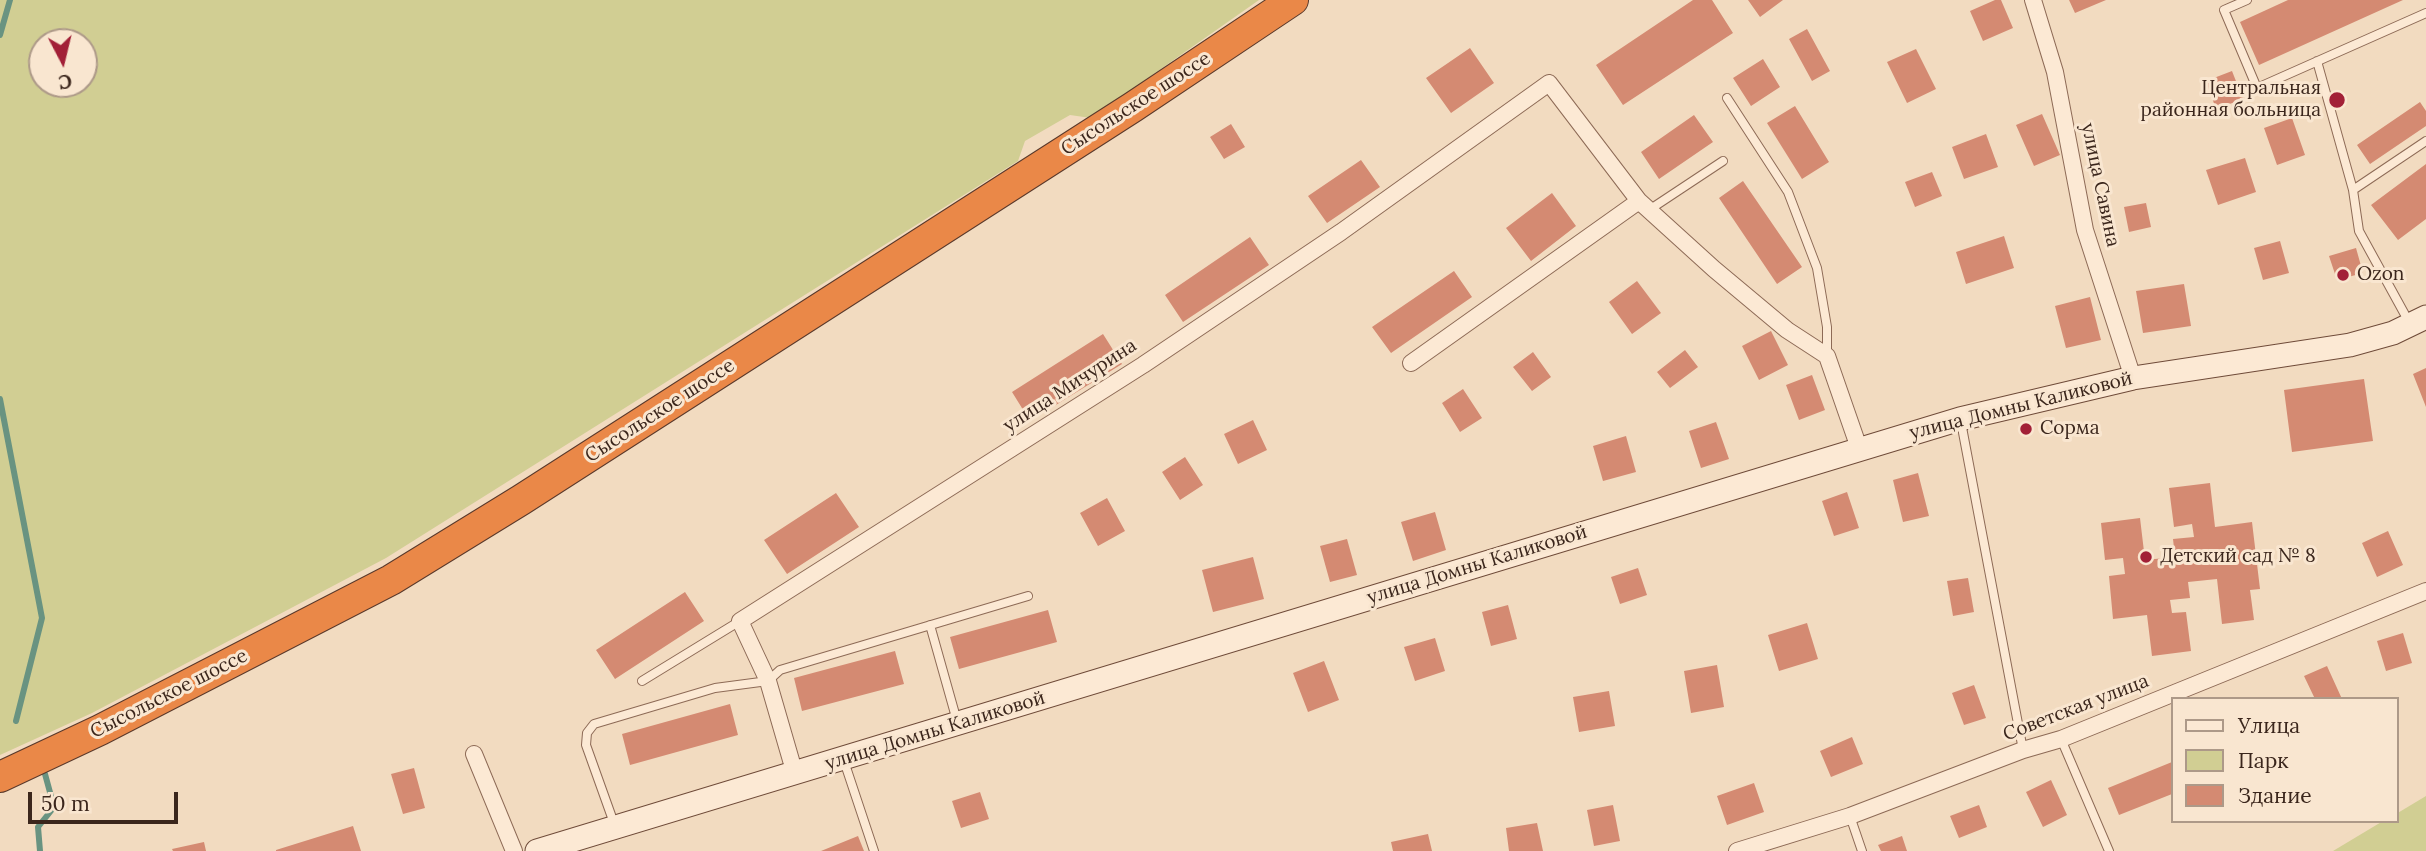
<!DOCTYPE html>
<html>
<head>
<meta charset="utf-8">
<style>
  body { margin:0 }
  #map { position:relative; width:2426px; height:851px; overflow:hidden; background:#f2dbc0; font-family:Lora,serif }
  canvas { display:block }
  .legend { position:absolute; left:2171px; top:697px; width:228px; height:126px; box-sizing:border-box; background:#f9e6d0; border:2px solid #ad9988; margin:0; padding:9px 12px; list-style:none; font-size:21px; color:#3b261c }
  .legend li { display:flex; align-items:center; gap:14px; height:35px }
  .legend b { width:35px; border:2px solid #ad9988 }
  .north { position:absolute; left:28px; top:28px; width:70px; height:70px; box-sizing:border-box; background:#f9e6d0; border:2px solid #ad9988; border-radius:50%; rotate:173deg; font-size:19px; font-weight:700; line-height:28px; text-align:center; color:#3b261c }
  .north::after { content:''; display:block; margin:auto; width:24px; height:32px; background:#a22037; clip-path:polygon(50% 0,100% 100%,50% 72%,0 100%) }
  .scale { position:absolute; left:28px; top:792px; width:150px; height:32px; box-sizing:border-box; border:4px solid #3b261c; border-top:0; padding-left:9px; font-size:21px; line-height:24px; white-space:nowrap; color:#3b261c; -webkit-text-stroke:5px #f9e6d0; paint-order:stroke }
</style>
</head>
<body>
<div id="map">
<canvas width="2426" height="851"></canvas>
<ul class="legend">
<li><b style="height:9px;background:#fce9d4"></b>Улица</li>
<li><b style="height:19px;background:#d1ce93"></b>Парк</li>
<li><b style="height:19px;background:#d48a72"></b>Здание</li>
</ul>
<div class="north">С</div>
<div class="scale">50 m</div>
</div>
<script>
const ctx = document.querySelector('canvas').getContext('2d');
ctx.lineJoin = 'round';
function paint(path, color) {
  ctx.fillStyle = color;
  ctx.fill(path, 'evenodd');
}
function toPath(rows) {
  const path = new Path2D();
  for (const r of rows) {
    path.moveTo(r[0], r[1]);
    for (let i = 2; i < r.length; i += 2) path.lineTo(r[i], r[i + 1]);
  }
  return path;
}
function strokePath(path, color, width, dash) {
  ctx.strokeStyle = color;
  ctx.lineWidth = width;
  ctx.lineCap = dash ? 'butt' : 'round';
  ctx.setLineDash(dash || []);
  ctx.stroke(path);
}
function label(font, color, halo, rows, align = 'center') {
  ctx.font = font + ' Lora,serif';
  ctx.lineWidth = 6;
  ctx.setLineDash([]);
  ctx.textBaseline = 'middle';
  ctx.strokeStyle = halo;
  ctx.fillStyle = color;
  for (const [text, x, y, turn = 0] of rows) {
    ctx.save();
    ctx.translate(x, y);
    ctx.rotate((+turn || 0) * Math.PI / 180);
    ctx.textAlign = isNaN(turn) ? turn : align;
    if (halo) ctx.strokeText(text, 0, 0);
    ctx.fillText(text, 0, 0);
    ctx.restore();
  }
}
const green = toPath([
  [0,0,1259,0,1091,118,1070,115,1025,141,1018,161,386,558,92,713,0,755],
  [42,42,84,42,84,84,42,84],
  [2426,796,2426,851,2333,851,2383,821,2396,821,2396,814]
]);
const stream = toPath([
  [0,35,10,0],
  [0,399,42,618,16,721],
  [40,851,38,827,54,807,45,774]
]);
const building = toPath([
  [1693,0,1712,0,1733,33,1623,105,1596,65],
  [1748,0,1783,0,1760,17],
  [1995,0,2001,0,2013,28,1983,41,1970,11],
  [2069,0,2106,0,2075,13],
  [2288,0,2403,0,2259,65,2240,22],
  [1807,29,1830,71,1812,81,1789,39],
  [1470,48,1494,83,1451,113,1426,78],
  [1916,49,1936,89,1907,103,1887,62],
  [1763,59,1780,87,1751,106,1733,78],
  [2232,71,2243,99,2216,109,2206,81],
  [2420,102,2426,111,2426,126,2370,164,2357,145],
  [1795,106,1829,162,1802,179,1767,123],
  [2042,114,2060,155,2034,166,2016,125],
  [1694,115,1713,142,1659,179,1641,152],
  [2292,118,2305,155,2277,165,2264,128],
  [1231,124,1245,147,1224,159,1210,137],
  [1986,134,1998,167,1964,179,1952,147],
  [2245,158,2256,192,2218,205,2206,170],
  [1361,160,1380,187,1327,223,1308,196],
  [2426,164,2426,219,2398,240,2371,205],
  [1932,172,1942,196,1915,207,1905,182],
  [1743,181,1802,267,1777,284,1719,198],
  [1552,193,1576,226,1531,261,1506,228],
  [2146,203,2151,227,2129,232,2124,207],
  [2004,236,2014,268,1966,284,1956,252],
  [1250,237,1269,265,1183,322,1165,295],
  [2280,241,2289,273,2263,280,2254,248],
  [2356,248,2363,273,2337,280,2329,256],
  [1454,271,1472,297,1391,353,1372,327],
  [1637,281,1661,313,1632,334,1609,302],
  [2184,284,2191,326,2143,333,2136,291],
  [2090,297,2101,340,2066,348,2055,306],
  [1771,331,1788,365,1759,380,1742,346],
  [1103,334,1122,364,1030,421,1012,392],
  [1685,350,1698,367,1670,388,1657,372],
  [1533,352,1551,377,1532,391,1513,367],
  [2426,368,2426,407,2413,374],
  [1812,375,1825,410,1799,420,1786,385],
  [2364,379,2373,441,2292,452,2284,390],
  [1463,389,1482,418,1460,432,1442,403],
  [1253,420,1267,450,1238,464,1224,434],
  [1716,422,1729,459,1701,468,1689,431],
  [1626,436,1636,472,1603,481,1593,446],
  [1185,457,1203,485,1180,500,1162,472],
  [1918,473,1929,516,1903,522,1893,480],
  [2210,483,2215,527,2252,522,2260,589,2250,590,2254,620,2222,624,2217,579,2188,582,2190,598,2170,600,2172,613,2186,612,2191,651,2152,656,2147,615,2113,619,2109,576,2125,574,2123,558,2105,560,2101,523,2140,518,2145,560,2175,557,2173,539,2194,537,2192,524,2174,527,2169,488],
  [1847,492,1859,528,1834,536,1822,501],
  [836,493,859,527,787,574,764,540],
  [1107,498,1125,531,1098,546,1080,513],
  [1435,512,1446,550,1413,561,1401,522],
  [2388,531,2403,565,2377,577,2362,543],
  [1347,539,1357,575,1330,582,1320,546],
  [1253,557,1264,599,1213,612,1202,570],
  [1638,568,1647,595,1620,604,1611,577],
  [1968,578,1974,612,1953,616,1947,581],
  [685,592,704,621,615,679,596,650],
  [1508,605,1517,639,1491,646,1482,612],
  [1048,610,1057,642,959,669,950,637],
  [1807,623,1818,659,1779,671,1768,635],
  [2403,633,2412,663,2386,671,2377,641],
  [1435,638,1445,671,1415,681,1404,647],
  [895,651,904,684,802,711,794,678],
  [1324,661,1339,700,1308,712,1293,673],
  [1717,665,1724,707,1691,713,1684,671],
  [2327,666,2342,699,2315,699,2304,676],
  [1974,685,1986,718,1964,725,1952,693],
  [1609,691,1615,726,1579,732,1573,697],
  [730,704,738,735,630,765,622,734],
  [1852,737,1863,764,1831,777,1820,751],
  [2172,762,2172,794,2119,815,2108,788],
  [414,768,425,808,403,814,391,774],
  [2051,780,2067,815,2043,827,2026,792],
  [1754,783,1764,812,1727,825,1717,796],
  [980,792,989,819,961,828,952,801],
  [1613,805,1620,841,1594,846,1587,810],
  [1979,805,1987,827,1959,838,1950,816],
  [1537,823,1543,851,1509,851,1506,828],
  [353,826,361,851,276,851,276,850],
  [1428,834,1432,851,1393,851,1391,842],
  [858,836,864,851,821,851],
  [1902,836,1907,851,1881,851,1878,845],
  [204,842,206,851,173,851,172,849]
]);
const lane = toPath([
  [2247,0,2224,10,2257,88,2426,13],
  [2317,61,2353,190],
  [1727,98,1788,192,1817,268,1827,327,1827,356],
  [1649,210,1723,161],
  [2409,322,2359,231,2353,190,2426,141],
  [1961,422,2023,750],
  [930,625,957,721],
  [642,681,740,621],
  [2061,739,2109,851],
  [844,761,874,851],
  [1850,816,1862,851],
  [615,826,586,745,587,733,594,724,715,688,768,681,780,670,1028,596]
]);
const street = toPath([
  [2033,0,2055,72,2085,230,2133,378],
  [1411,363,1639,201],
  [474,754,514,851],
  [795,774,768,681,740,621,1143,365,1341,232,1549,83,1639,201,1714,269,1787,330,1827,356,1859,448],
  [1737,851,1850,816,2023,750,2061,739,2426,591]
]);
const secondary = toPath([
  [537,851,1960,419,2133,378,2350,345,2393,333,2426,317]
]);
const highway = toPath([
  [0,777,100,730,391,580,521,500,1133,107,1293,0]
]);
const markers = [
  [2337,100,9,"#a22037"],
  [2343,275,7,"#a22037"],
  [2026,429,7,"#a22037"],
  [2146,557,7,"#a22037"]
];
const poiNames = [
  ["Центральная",2321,89,"right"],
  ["районная больница",2321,111,"right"],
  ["Ozon",2357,275],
  ["Сорма",2040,429],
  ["Детский сад № 8",2160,557]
];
const streetNames = [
  ["Сысольское шоссе",1136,104,-33],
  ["улица Савина",2100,185,78],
  ["улица Мичурина",1070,386,-33],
  ["улица Домны Каликовой",2021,406,-14],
  ["Сысольское шоссе",660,411,-33],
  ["улица Домны Каликовой",1477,565,-17],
  ["Сысольское шоссе",169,694,-27],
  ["Советская улица",2076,708,-21],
  ["улица Домны Каликовой",935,731,-17]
];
paint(green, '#d1ce93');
strokePath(stream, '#699381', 6);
paint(building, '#d48a72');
strokePath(lane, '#8d6a56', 10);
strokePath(street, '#8d6a56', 18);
strokePath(secondary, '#6f4b39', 25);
strokePath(highway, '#5a392b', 32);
strokePath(lane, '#fce9d4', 8);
strokePath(street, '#fce9d4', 16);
strokePath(secondary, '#fce9d4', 23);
strokePath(highway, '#ea8848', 30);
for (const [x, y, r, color] of markers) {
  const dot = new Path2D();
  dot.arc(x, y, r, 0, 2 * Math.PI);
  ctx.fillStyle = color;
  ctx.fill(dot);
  strokePath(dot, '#f9e6d0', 2.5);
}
label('19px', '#3b261c', '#f9e6d0', poiNames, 'left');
label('19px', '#3b261c', '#f9e6d0', streetNames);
</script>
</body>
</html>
